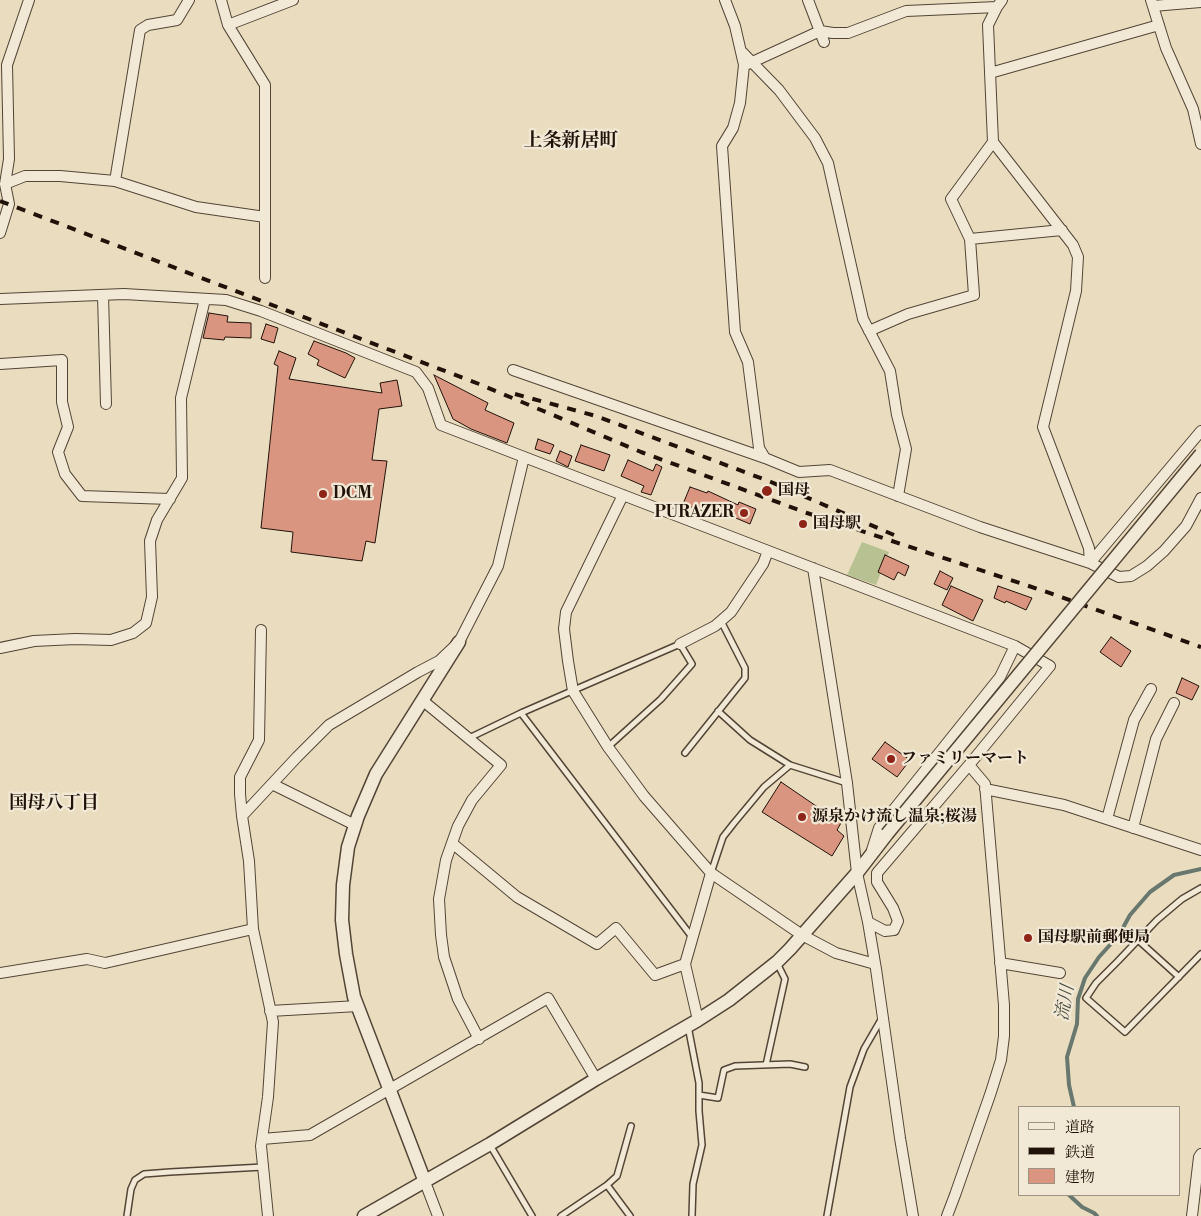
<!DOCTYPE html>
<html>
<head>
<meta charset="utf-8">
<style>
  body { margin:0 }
  #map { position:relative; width:1201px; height:1216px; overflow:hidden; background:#eaddbf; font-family:"Libre Bodoni","Noto Serif JP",serif }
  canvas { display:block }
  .legend { position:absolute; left:1018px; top:1106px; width:162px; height:90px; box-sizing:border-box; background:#f1e9d5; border:1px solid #9e9383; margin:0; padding:6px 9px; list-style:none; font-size:15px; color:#211209 }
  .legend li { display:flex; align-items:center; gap:10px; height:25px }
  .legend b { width:25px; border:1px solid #9e9383 }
</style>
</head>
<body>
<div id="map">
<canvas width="1201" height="1216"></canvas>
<ul class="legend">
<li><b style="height:6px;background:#f1e9d5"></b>道路</li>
<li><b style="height:6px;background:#211209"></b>鉄道</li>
<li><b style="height:14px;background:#da9581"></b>建物</li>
</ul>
</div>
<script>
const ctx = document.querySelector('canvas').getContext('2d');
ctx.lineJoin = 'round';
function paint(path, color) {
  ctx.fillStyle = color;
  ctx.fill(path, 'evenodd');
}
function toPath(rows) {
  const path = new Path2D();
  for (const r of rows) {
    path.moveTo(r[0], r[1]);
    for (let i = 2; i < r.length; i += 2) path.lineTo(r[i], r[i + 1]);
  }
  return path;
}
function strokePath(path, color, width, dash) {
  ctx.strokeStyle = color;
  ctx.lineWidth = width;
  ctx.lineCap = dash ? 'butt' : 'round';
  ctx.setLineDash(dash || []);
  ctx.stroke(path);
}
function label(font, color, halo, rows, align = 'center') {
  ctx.font = font + ' "Libre Bodoni","Noto Serif JP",serif';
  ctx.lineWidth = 4.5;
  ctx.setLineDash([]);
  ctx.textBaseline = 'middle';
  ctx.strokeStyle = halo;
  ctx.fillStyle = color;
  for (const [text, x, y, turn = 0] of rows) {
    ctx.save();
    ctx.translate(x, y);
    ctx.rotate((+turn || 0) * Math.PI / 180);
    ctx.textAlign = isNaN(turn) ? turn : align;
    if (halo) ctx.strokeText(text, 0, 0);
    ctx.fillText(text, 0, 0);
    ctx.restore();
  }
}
const green = toPath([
  [862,542,889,552,876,585,847,575]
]);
const stream = toPath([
  [1074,1107,1069,1085,1067,1057,1077,1024,1078,999,1085,978,1099,957,1119,935,1130,915,1150,892,1174,875,1201,869],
  [1069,1195,1082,1207,1094,1213,1097,1216]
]);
const building = toPath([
  [209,313,228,316,227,322,251,323,251,338,225,337,224,340,203,338,209,313],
  [266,324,278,328,274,343,261,339,266,324],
  [314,341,346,353,355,358,345,378,317,365,319,360,308,354,314,341],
  [279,351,296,358,289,379,382,393,380,383,397,380,402,406,379,409,372,460,387,461,375,543,366,541,362,561,291,552,293,532,261,528,278,366,274,364,279,351],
  [434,375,488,403,485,410,514,423,507,443,471,429,453,419,434,375],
  [538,439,554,445,550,454,535,449,538,439],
  [581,445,610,455,604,471,575,461,581,445],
  [560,451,572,456,568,467,556,461,560,451],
  [628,460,653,471,656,464,662,467,651,495,641,492,644,486,621,476,628,460],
  [690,487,707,493,708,491,738,505,739,502,756,509,750,524,719,511,717,516,683,504,690,487],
  [885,555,909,566,905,576,898,572,894,580,878,572,885,555],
  [940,571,953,578,947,590,934,584,940,571],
  [951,586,983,600,973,621,942,605,951,586],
  [998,586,1032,598,1026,610,1006,601,1005,603,994,598,998,586],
  [1111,637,1131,651,1121,667,1100,652,1111,637],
  [1182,678,1199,686,1192,700,1176,693,1182,678],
  [885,742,910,760,897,777,872,759,885,742],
  [781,782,841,823,837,830,844,836,832,856,762,812,781,782]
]);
const service = toPath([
  [718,711,750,740,790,765],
  [521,713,692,937],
  [469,738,521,713,680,644,692,664,661,699,608,747],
  [685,753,745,678,745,668,721,621],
  [711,873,723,837,734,823,764,787,790,765,847,783],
  [1201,888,1182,899,1157,920,1118,961,1096,983,1086,998,1125,1032,1201,954],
  [1138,940,1179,977],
  [688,1026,699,1083,699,1111,702,1145,693,1184,692,1216],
  [766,1065,785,979,777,963],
  [699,1095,718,1098,724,1070,735,1066,790,1064,805,1067],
  [490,1145,532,1216],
  [607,1185,630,1216],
  [127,1216,131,1189,135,1180,144,1174,170,1172,263,1167],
  [561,1216,607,1185,617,1176,631,1126],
  [827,1216,850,1087,864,1049,882,1018]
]);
const minor = toPath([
  [725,0,735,26,744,65,740,103,733,128,722,146,735,332,748,362,759,448,765,458,799,472,830,470,980,527,1090,563,1119,577,1131,576,1147,566,1164,551,1186,526,1201,498],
  [808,0,824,42],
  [1002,0,997,7,988,25,993,142,1073,245,1078,257,1076,291,1043,427,1089,548,1090,563],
  [1151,0,1166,48,1193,109,1201,144],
  [1153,6,1201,2],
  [228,25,293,0],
  [742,52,779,90,815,138,828,163,863,319,890,371,897,415,906,449,898,496],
  [748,64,820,31,833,33,848,33,906,11,997,7],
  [990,73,1159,25],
  [115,181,140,30,148,25,177,20,189,0],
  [5,184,25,176,60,176,115,181,196,207,265,217,265,85,228,25,221,0],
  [265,217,265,278],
  [0,233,9,204,5,184,9,159,7,65,29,0],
  [970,239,1062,230],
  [103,295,106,404],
  [0,299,124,294,226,300,261,311,416,372,428,388,441,425,1015,646,1050,666,969,765,877,873,877,882,893,908,898,921,894,930,885,931,868,922],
  [869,331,908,314,974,295,970,239,951,199,993,142],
  [0,364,62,360,62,402,68,427,58,452,65,474,82,496,170,499],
  [513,370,765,458],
  [623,495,566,612,564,629,568,661,573,691,608,747,644,796,711,873,802,935,836,953,875,964],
  [1090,563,1201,431],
  [813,568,847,783,857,873,868,922,876,969,900,1138,913,1216],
  [261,630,259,740,240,777,240,794,242,816,249,861,253,929,273,1022,268,1097,261,1146,268,1216],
  [680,644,715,626,731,612,763,564,768,551],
  [0,648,34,641,75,639,111,640,133,633,146,623,152,597,150,541,157,520,182,478,181,398,205,299],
  [422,700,501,765,472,800,458,826,446,860,439,899,441,935,444,957,458,999,479,1039],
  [272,784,355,825],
  [985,789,1064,805,1201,850],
  [242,816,297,757,329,725,418,672,439,661,459,642,498,566,524,457],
  [1107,819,1134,720,1151,689],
  [1133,828,1156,739,1174,703],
  [452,843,517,897,597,944,616,928,655,975,685,964],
  [872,850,879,828,1000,677,1015,646],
  [1000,963,1060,973],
  [0,973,87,959,105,963,253,929],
  [270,1011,358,1006],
  [698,1020,685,964,711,873],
  [262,1139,310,1135,548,998,596,1079],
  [425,1182,438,1216],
  [947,1216,955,1195,991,1092,1001,1060,1004,1036,1004,1005,985,784,969,765],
  [1192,1216,1199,1157,1201,1154]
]);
const tertiary = toPath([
  [425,1182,354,997,346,954,342,920,343,885,348,847,358,816,376,774,459,642],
  [364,1216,490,1144,596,1079,698,1020,729,1000,777,962,790,949,857,873,887,834]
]);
const rail = toPath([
  [0,201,479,384,641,452,807,513,1044,591,1201,647],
  [515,394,596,416,771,482,894,535]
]);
const tertiaryBridge = toPath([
  [887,834,1201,454]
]);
const markers = [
  [767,491,6,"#8f2418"],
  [323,494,5,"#8f2418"],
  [744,513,5,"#8f2418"],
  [803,524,5,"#8f2418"],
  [891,759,5,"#8f2418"],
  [802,817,5,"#8f2418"],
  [1028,938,5,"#8f2418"]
];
const poiNames = [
  ["国母",778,491],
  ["DCM",333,494],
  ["PURAZER",734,513,"right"],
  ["国母駅",813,524],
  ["ファミリーマート",901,759],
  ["源泉かけ流し温泉;桜湯",812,817],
  ["国母駅前郵便局",1038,938]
];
const neighbourhoodNames = [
  ["国母八丁目",54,804]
];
const waterNames = [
  ["流川",1066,1003,-80]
];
const quarterNames = [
  ["上条新居町",571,141]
];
paint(green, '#b7c192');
strokePath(stream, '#68786e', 4);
paint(building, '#da9581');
strokePath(building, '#211209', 1);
strokePath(service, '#534536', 8);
strokePath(minor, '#534536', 12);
strokePath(tertiary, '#534536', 15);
strokePath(service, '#f1e9d5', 5);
strokePath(minor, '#f1e9d5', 10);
strokePath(tertiary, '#f1e9d5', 12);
strokePath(rail, '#211209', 4, [9, 9]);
strokePath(tertiaryBridge, '#534536', 15, []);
strokePath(tertiaryBridge, '#f1e9d5', 12);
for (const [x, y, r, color] of markers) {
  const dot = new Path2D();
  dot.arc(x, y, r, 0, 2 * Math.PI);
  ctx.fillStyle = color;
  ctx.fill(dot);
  strokePath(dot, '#f1e9d5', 2);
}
label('bold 16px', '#211209', '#f1e9d5', poiNames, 'left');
label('bold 18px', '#211209', '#f1e9d5', neighbourhoodNames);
label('italic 18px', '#4b4e44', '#f1e9d5', waterNames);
label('bold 19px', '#211209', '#f1e9d5', quarterNames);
</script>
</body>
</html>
